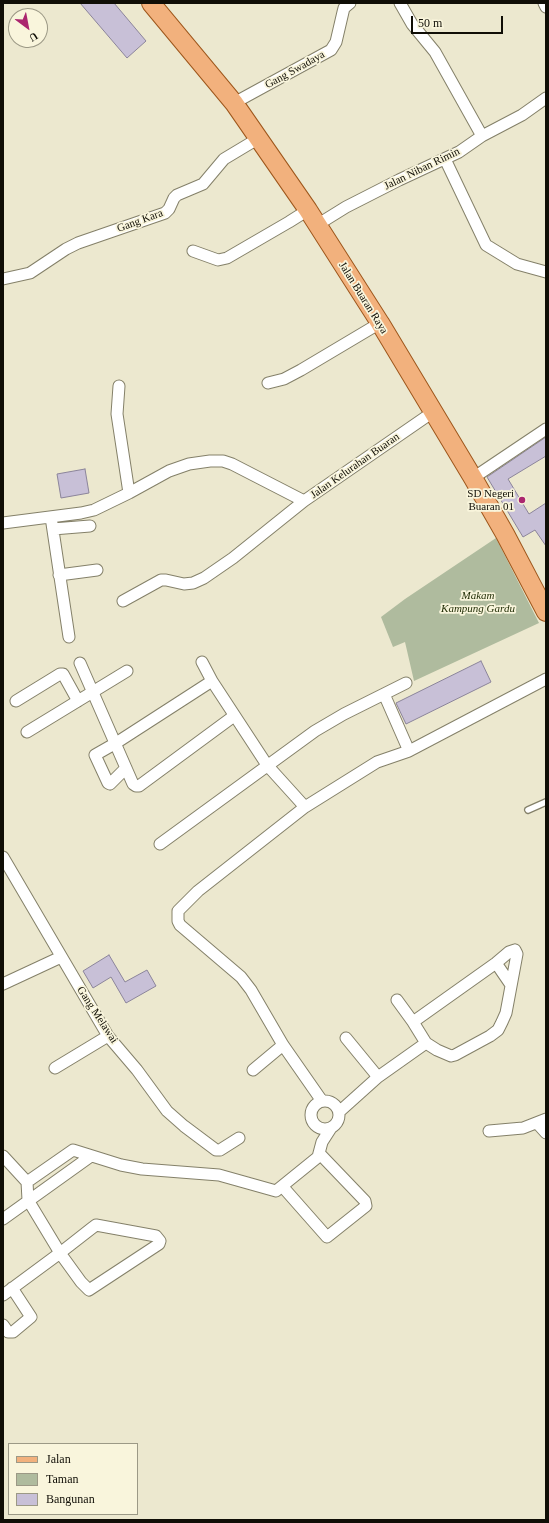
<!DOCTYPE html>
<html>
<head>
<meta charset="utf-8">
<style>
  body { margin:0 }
  #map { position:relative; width:549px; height:1523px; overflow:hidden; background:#ece8cf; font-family:Georgia,serif }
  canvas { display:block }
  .frame { position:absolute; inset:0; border:4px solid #100e06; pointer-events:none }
  .legend { position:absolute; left:8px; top:1443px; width:130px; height:72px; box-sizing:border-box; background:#f9f5dc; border:1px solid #9c9986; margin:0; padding:5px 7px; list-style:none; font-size:12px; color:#100e06 }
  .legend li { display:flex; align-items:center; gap:8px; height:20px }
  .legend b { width:20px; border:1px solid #9c9986 }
  .north { position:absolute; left:8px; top:8px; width:40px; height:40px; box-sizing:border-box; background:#f9f5dc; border:1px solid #9c9986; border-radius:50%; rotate:148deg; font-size:11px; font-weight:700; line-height:16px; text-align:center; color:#100e06 }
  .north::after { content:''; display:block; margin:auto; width:14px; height:18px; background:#ab266f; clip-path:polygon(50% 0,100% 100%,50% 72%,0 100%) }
  .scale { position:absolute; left:411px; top:16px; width:92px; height:18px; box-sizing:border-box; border:2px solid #100e06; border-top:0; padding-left:5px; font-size:12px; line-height:14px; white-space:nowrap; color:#100e06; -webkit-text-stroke:3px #f9f5dc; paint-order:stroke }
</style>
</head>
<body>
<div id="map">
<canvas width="549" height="1523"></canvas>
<div class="frame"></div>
<ul class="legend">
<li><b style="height:5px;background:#f2b17d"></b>Jalan</li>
<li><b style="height:11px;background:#afbb9e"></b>Taman</li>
<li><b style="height:11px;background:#c8c0d7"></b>Bangunan</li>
</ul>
<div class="north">U</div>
<div class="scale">50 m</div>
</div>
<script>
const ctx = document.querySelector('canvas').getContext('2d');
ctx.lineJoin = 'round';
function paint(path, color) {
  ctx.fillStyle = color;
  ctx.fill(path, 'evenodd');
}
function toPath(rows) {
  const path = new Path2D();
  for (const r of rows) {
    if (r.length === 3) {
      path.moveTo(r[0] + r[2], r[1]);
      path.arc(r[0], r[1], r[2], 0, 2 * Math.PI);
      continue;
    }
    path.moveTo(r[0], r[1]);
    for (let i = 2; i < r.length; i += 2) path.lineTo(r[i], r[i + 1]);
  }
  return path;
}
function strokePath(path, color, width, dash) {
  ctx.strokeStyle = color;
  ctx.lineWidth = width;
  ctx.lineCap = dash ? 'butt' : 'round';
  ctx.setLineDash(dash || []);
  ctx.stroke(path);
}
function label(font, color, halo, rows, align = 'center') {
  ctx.font = font + ' Georgia,serif';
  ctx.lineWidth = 3.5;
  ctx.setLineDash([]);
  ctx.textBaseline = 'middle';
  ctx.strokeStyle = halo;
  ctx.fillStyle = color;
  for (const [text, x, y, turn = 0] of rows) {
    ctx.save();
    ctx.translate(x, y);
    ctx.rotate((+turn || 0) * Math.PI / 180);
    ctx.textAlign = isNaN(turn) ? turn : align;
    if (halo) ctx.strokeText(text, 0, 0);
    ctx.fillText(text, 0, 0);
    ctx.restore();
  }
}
const green = toPath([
  [496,538,539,623,414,681,405,642,393,647,381,617,405,599]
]);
const building = toPath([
  [80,3,114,3,146,41,127,58,80,3],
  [546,437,546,456,508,479,529,514,546,503,546,546,535,530,523,537,487,477,546,437],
  [85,469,89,493,61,498,57,474,85,469],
  [481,661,491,682,406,724,396,703,481,661],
  [109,955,125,982,147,970,156,986,126,1003,111,977,93,988,83,971,109,955]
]);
const service = toPath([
  [528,810,546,802]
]);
const minor = toPath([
  [400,3,412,24,435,52,482,136],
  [544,3,546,7],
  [234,103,331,50,336,42,343,12,344,8,350,3],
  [445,159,486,245,517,264,546,272],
  [317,225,346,207,399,180,459,152,482,136,522,115,546,98],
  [193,251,218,260,227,258,289,222,308,210],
  [3,279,30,273,66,249,78,243,165,213,169,209,174,198,177,195,203,184,224,159,259,138],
  [268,383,284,379,301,370,380,323],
  [119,386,117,414,129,493],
  [473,478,546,429],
  [51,517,69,637],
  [3,523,81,513,94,510,129,493,169,471,189,464,210,461,223,461,232,464,304,501,433,412],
  [53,529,90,526],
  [59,575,97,570],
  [123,601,161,580,166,580,184,584,193,583,204,578,233,558,304,501],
  [202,662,212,681,267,765,305,807],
  [80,663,133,784,136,786,139,786,234,716],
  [384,694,409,751],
  [16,701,60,674,63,674,78,701],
  [27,732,127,671],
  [126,768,110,784,108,783,95,755,116,743,212,681],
  [160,844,315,731,344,714,406,683],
  [3,857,108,1036,137,1070,167,1111,184,1126,216,1150,220,1150,239,1138],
  [515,950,517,954,506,1013,502,1022,498,1030,490,1036,455,1055,451,1056,437,1050,426,1043,413,1022,496,963,509,952,515,950],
  [496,963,511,985],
  [3,984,61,957],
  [397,1000,413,1022],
  [346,1038,378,1077],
  [55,1068,108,1036],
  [253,1070,283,1045],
  [325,1115,14],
  [322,1101,283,1045,251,990,241,977,180,925,178,921,178,911,198,891,305,807,377,762,409,751,546,679],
  [339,1112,378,1077,426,1043],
  [537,1123,546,1133],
  [489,1131,523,1128,546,1119],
  [3,1156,27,1182,28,1200,60,1253,81,1282,89,1290,159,1244,160,1241,156,1236,96,1225,92,1228,60,1253,3,1295],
  [27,1182,73,1150,121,1165,142,1169,219,1175,276,1191,318,1157,322,1142,331,1128],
  [282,1186,327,1237,366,1206,365,1201,319,1153],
  [3,1219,91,1156],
  [3,1325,8,1332,13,1332,31,1317,12,1288]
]);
const primary = toPath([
  [151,3,234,103,308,210,380,323,473,478,505,534,546,612]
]);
const markers = [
  [522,500,4,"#ab266f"]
];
const streetNames = [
  ["Gang Swadaya",295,70,-29],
  ["Jalan Niban Rimin",422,169,-26],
  ["Gang Kara",140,221,-20],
  ["Jalan Buaran Raya",363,298,58],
  ["Jalan Kelurahan Buaran",355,466,-35],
  ["Gang Melawai",97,1015,57]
];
const poiNames = [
  ["SD Negeri",514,494],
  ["Buaran 01",514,507]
];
const parkNames = [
  ["Makam",478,596],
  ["Kampung Gardu",478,609]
];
paint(green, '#afbb9e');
paint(building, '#c8c0d7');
strokePath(building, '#8b849a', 1);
strokePath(service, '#848069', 8);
strokePath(minor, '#848069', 13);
strokePath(primary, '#9d561b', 20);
strokePath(service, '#fff', 5.5);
strokePath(minor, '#fff', 11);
strokePath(primary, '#f2b17d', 18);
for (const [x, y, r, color] of markers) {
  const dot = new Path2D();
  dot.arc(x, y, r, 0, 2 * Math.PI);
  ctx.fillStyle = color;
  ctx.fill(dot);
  strokePath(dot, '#f9f5dc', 1.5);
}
label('11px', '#100e06', '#f9f5dc', streetNames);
label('11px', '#100e06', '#f9f5dc', poiNames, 'right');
label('italic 11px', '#222f07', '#f9f5dc', parkNames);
</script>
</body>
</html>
